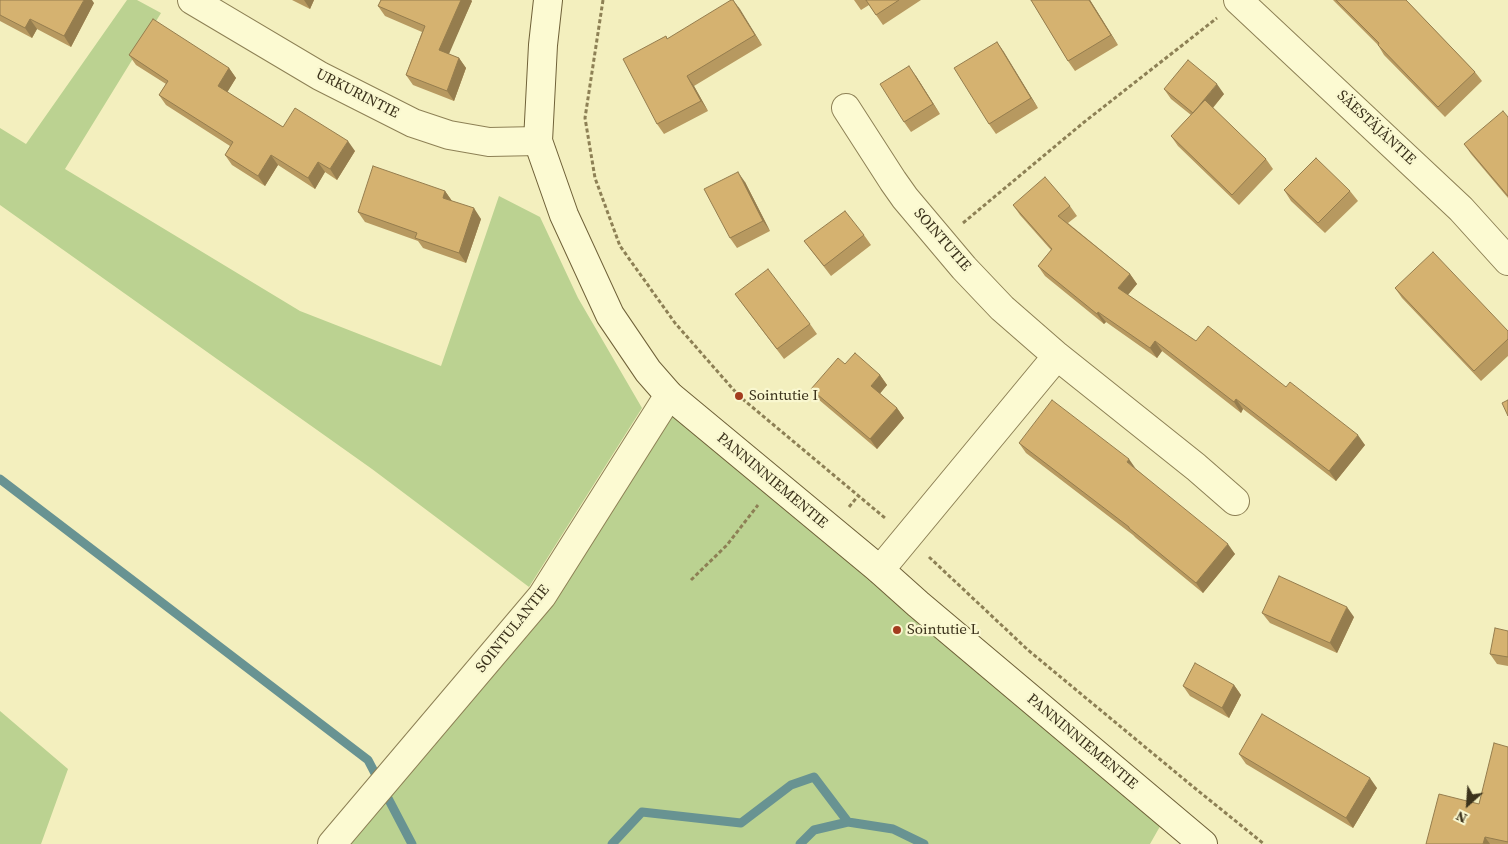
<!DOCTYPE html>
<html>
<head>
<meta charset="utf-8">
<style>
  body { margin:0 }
  #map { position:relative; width:1508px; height:844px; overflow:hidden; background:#f3efbe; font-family:"Source Serif 4",serif }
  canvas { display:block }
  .north { position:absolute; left:1443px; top:779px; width:50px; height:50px; -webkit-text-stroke:4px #f9f7cf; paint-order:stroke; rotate:206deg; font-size:14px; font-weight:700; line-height:20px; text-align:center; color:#3b321b }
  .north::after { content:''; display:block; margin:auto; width:18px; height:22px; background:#3b321b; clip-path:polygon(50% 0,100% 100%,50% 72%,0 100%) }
</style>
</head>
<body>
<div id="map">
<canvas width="1508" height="844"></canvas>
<div class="north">N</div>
</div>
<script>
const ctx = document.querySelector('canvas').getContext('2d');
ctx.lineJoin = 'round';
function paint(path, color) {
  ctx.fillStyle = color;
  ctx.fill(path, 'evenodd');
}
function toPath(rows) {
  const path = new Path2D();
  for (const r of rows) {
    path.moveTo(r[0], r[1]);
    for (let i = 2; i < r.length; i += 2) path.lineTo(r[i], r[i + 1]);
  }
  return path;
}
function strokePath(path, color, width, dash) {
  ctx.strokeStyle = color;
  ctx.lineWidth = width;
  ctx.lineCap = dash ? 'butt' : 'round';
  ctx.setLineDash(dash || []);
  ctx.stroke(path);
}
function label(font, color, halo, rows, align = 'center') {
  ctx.font = font + ' "Source Serif 4",serif';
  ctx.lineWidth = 4.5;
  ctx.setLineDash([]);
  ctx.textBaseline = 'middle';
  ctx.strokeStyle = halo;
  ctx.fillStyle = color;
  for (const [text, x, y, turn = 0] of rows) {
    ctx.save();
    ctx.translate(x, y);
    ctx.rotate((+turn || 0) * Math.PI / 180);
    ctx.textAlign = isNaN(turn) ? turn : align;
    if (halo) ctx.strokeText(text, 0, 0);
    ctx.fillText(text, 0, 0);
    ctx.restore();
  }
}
const green = toPath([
  [127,0,137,0,161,13,65,169,300,311,441,366,499,196,540,217,578,298,642,408,529,587,372,469,0,205,0,128,26,144],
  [669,395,1167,814,1150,844,332,844,542,596],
  [0,711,68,769,41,844,0,844]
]);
const stream = toPath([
  [0,479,368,760,412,844],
  [612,844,642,812,741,823,791,785,814,777,848,822],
  [800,844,814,830,848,822,893,829,924,844]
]);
const path = toPath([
  [603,0,585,118,595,178,620,246,675,323,739,396,885,518],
  [963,223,1083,123,1217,18],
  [849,507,858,496],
  [929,557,1028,650,1191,785,1264,844],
  [691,580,727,545,758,505]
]);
const street = toPath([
  [192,0,320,76,413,123,449,135,489,142,538,141],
  [1238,0,1461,209,1508,261],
  [846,108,893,181,905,198,964,268,1002,308,1057,356,1196,467,1235,501],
  [880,570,1057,356],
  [332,844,542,596,669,395]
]);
const secondary = toPath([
  [548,0,543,45,538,141,564,215,610,315,648,371,669,395,880,570,918,604,1203,844]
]);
const wall = toPath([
  [0,0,94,3,71,47,37,29,32,38,0,21],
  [292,0,314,0,310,9],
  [381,0,471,0,472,1,448,54,459,58,466,68,454,101,413,85,406,75,422,32,385,16,378,6],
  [733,0,762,45,694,86,708,111,664,134,657,124,668,39],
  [854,0,921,0,883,25,869,5,861,10],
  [1031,0,1090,0,1118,45,1075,71,1068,61],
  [1333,0,1406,0,1475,72,1482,81,1445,117,1384,55,1378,45],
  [997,42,1038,108,996,134,989,124],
  [129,55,229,68,236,78,227,92,283,127,355,151,337,180,325,172,315,189,278,165,265,186,232,165,225,155,230,146,166,105,159,95,166,84,136,65],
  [916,76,940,114,911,132,904,122],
  [1164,89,1224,94,1213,108,1266,159,1273,169,1239,205,1178,146,1171,136,1191,115,1171,99],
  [1508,117,1508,198,1471,154,1464,144],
  [745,182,770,231,737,248,730,238],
  [1284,190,1350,191,1358,201,1325,233,1291,201],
  [445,191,452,201,481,219,466,263,423,248,418,241,365,222,358,212],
  [1013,205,1070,206,1077,216,1068,223,1130,274,1137,284,1128,295,1196,341,1286,387,1365,445,1336,481,1243,409,1241,413,1162,351,1157,358,1106,322,1104,324,1045,276,1038,266,1051,250,1020,215],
  [864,235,871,245,831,276,804,241],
  [1395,288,1508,331,1508,356,1481,381,1402,298],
  [735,294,810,324,817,334,784,359],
  [845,364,880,375,887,385,880,393,897,408,904,418,877,449,818,399,811,389],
  [1019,443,1136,469,1235,554,1203,593,1136,538,1133,535,1026,453],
  [1262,613,1354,617,1337,653,1270,623],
  [1508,631,1508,666,1497,664,1490,654],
  [1234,685,1241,695,1229,718,1190,696,1183,686],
  [1508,747,1508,844,1426,844,1479,804],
  [1239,754,1377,788,1353,828,1246,764]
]);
const shadedWall = toPath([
  [84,0,92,0,94,3,71,47,64,36],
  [304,0,314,0,310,9],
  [461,0,471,0,472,1,446,61,439,50],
  [733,0,740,9,762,45,755,35],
  [1089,0,1090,0,1118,45,1111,35],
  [30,19,37,29,32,38,25,28],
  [997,42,1004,52,1038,108,1031,98],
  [459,58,466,68,454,101,447,91],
  [909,66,916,76,940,114,933,104],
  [229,68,236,78,225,96,218,86],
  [687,76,694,86,708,111,701,101],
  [1217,84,1224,94,1200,123,1193,113],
  [348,141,355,151,337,180,330,169],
  [271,155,278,165,265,186,258,176],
  [318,162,325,172,315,189,308,178],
  [738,172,745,182,770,231,763,221],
  [445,191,452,201,443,198],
  [474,208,481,219,466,263,459,253],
  [1130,274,1137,284,1125,298,1118,288],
  [1098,312,1106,322,1104,324,1097,314],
  [1155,341,1162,351,1157,358,1150,348],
  [880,375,887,385,878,396,871,386],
  [1236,399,1243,409,1241,413,1234,402],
  [897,408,904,418,877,449,870,439],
  [1358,435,1365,445,1336,481,1329,471],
  [1129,459,1136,469,1127,462],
  [1228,544,1235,554,1203,593,1196,583],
  [1347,607,1354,617,1337,653,1330,643],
  [1234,685,1241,695,1229,718,1222,708],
  [1370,778,1377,788,1353,828,1346,818],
  [1485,837,1490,844,1483,844]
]);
const building = toPath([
  [0,0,84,0,64,36,30,19,25,28,0,15,0,0],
  [381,0,461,0,439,50,459,58,447,91,406,75,425,26,378,6,381,0],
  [731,0,733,0,755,35,687,76,701,101,657,124,623,59,666,36,667,39,731,0],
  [866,0,899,0,876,15,866,0],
  [1031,0,1089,0,1111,35,1068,61,1031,0],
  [1336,0,1406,0,1475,72,1438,107,1378,45,1379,43,1336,0],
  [153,19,229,68,218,86,283,127,295,108,348,141,330,169,318,162,308,178,271,155,258,176,225,155,233,142,159,95,168,81,129,55,153,19],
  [997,42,1031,98,989,124,954,68,997,42],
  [1188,60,1217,84,1193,113,1164,89,1188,60],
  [909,66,933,104,904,122,880,84,909,66],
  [1205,100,1266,159,1232,195,1171,136,1205,100],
  [1503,111,1508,117,1508,196,1464,144,1503,111],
  [1316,158,1350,191,1318,223,1284,190,1316,158],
  [373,166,445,191,443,198,474,208,459,253,415,238,417,233,358,212,373,166],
  [738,172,763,221,730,238,704,189,738,172],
  [1045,177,1070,206,1058,216,1130,274,1118,288,1196,341,1208,326,1286,387,1290,382,1358,435,1329,471,1236,399,1234,402,1155,341,1150,348,1098,312,1097,314,1038,266,1052,249,1013,205,1045,177],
  [845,211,864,235,824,266,804,241,845,211],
  [1433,252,1508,331,1508,339,1474,371,1395,288,1433,252],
  [768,269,810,324,777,349,735,294,768,269],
  [855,353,880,375,871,386,897,408,870,439,811,389,838,358,845,364,855,353],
  [1052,400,1129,459,1127,462,1228,544,1196,583,1129,528,1129,527,1019,443,1052,400],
  [1508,400,1508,416,1502,403,1508,400],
  [1279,576,1347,607,1330,643,1262,613,1279,576],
  [1495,628,1508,631,1508,657,1490,654,1495,628],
  [1195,663,1234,685,1222,708,1183,686,1195,663],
  [1262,714,1370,778,1346,818,1239,754,1262,714],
  [1494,743,1508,747,1508,842,1485,837,1483,844,1426,844,1439,794,1479,804,1494,743]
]);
const markers = [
  [739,396,5,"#a33d1e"],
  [897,630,5,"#a33d1e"]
];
const streetNames = [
  ["URKURINTIE",357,94,27],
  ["SÄESTÄJÄNTIE",1376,128,43],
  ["SOINTUTIE",942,240,49],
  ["PANNINNIEMENTIE",772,481,40],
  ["SOINTULANTIE",513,629,-51],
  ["PANNINNIEMENTIE",1082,742,40]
];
const poiNames = [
  ["Sointutie I",749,396],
  ["Sointutie L",907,630]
];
paint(green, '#bbd291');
strokePath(stream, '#689392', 9);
strokePath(street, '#8d8055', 30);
strokePath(secondary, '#6f6138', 30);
strokePath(path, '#8d8055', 3, [4, 2.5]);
strokePath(street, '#fcfad2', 28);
strokePath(secondary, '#fcfad2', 28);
paint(wall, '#b79960');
paint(shadedWall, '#957d4e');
paint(building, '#d5b270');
strokePath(building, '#957d4e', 1);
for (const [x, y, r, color] of markers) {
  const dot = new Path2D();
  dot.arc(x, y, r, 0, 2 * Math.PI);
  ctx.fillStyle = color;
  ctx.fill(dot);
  strokePath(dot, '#f9f7cf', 2);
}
label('15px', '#3b321b', '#f9f7cf', streetNames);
label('15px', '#3b321b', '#f9f7cf', poiNames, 'left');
</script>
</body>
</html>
